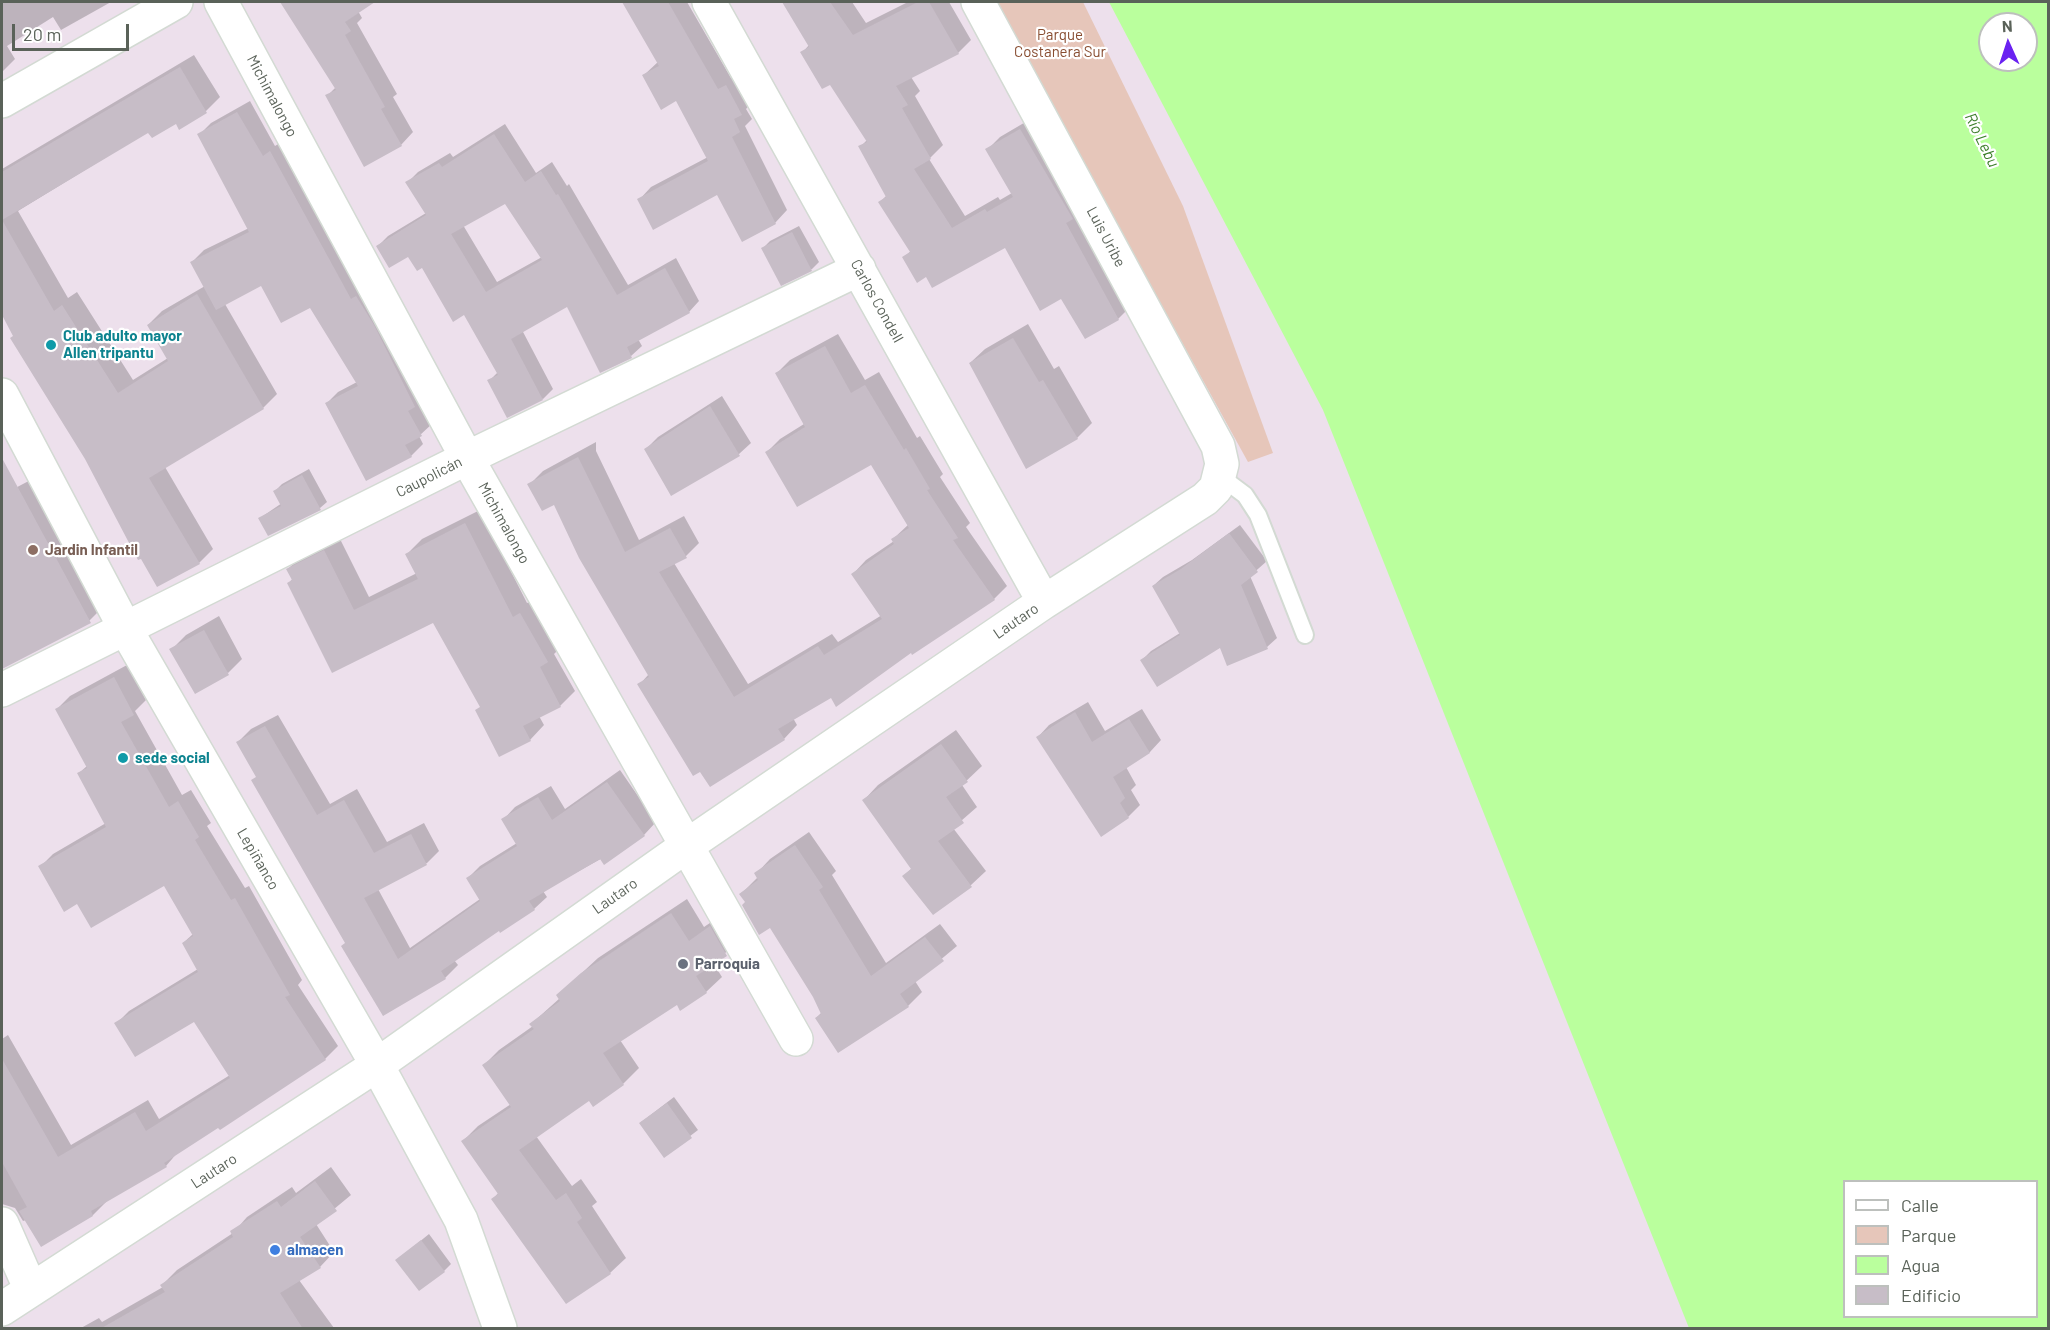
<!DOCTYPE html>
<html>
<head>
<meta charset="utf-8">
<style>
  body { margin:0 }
  #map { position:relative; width:2050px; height:1330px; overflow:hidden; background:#ede0ec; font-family:Barlow,sans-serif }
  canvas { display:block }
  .frame { position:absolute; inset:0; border:3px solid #5a6259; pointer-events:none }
  .legend { position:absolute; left:1843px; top:1180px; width:195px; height:138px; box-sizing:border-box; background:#fff; border:2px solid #bdc0bd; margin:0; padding:8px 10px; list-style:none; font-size:18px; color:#5a6259 }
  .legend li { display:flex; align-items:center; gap:12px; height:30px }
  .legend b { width:30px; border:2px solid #bdc0bd }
  .north { position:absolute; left:1978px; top:12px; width:60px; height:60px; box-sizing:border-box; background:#fff; border:2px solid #bdc0bd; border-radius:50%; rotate:357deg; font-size:16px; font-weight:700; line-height:24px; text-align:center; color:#5a6259 }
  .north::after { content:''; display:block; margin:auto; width:21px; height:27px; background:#6a22f1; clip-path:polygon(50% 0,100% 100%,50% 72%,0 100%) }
  .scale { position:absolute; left:12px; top:24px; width:117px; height:27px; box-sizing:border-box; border:3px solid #5a6259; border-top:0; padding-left:8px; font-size:18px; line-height:21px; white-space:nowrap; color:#5a6259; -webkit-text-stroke:4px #fff; paint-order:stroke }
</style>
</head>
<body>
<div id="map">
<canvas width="2050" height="1330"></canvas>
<div class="frame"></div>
<ul class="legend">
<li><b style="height:8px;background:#fff"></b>Calle</li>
<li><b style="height:16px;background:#e6c6ba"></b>Parque</li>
<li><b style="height:16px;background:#baff9d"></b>Agua</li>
<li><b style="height:16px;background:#c7bdc7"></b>Edificio</li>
</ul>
<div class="north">N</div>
<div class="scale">20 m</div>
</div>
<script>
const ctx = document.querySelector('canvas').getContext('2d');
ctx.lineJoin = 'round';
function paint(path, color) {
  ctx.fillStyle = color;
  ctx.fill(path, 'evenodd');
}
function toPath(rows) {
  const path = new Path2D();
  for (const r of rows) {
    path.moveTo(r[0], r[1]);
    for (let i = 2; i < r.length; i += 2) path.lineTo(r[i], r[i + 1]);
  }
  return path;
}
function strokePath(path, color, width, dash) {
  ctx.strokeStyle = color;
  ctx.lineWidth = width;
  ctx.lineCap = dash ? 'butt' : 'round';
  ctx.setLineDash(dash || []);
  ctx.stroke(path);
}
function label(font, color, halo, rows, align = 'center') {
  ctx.font = font + ' Barlow,sans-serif';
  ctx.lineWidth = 4.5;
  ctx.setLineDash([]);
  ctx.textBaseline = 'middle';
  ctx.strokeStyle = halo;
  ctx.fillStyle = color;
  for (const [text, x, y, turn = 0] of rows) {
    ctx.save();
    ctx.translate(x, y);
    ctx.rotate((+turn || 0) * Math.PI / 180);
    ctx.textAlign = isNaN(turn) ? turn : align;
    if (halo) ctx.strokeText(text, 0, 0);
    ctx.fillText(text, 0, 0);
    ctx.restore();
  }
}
const green = toPath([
  [994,2,1083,2,1183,206,1273,453,1248,462]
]);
const water = toPath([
  [1109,2,2048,2,2048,1328,1689,1328,1323,410],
  [1990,24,2026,24,2026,60,1990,60],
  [1844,1182,2036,1182,2036,1316,1844,1316]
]);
const shadow = toPath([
  [2,2,111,2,61,30,53,17,7,46,15,59,2,72],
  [286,2,372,2,358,11,362,18,357,23,397,94,393,97,413,132,401,145,327,96,336,87,283,4],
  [624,2,687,2,731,78,739,74,753,101,746,109,752,119,745,126,787,210,775,223,717,193,639,200,651,187,708,157,677,99,644,75,659,61],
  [784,2,852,2,866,23,908,2,949,2,971,40,958,53,911,77,920,91,915,96,943,145,929,159,965,216,998,197,1000,200,1012,193,987,150,1000,137,1034,117,1131,306,1118,319,1061,297,1006,246,927,275,904,257,911,251,880,202,887,195,860,147,867,140,831,83,802,53,809,45],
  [194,55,220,97,206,111,149,131,18,211,68,298,77,292,133,380,168,358,148,325,162,311,205,286,192,262,204,250,249,228,199,135,211,123,250,101,275,146,283,141,433,423,419,436,423,444,411,456,367,479,326,404,338,392,357,382,311,306,262,284,225,304,277,394,263,408,165,467,213,549,199,563,122,522,2,312,2,169],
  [505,124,536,173,552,162,567,186,569,184,628,285,676,258,699,301,689,312,638,339,642,346,631,356,567,305,522,330,553,389,543,399,489,381,498,372,464,313,423,266,409,255,378,246,388,236,426,213,407,183,418,172,450,153,453,157],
  [506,202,542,257,497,282,463,225],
  [799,226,819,262,812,269,781,284,763,248,770,241],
  [1028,324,1054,369,1059,366,1092,423,1077,438,970,363,985,349],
  [838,334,865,380,879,372,917,438,920,436,943,474,940,477,970,523,966,527,1007,586,994,599,793,718,797,725,784,739,639,685,649,674,554,502,529,485,543,471,596,442,596,451,639,540,684,516,699,543,686,556,674,563,748,684,832,634,838,642,882,615,853,574,866,560,894,541,893,539,909,524,872,463,767,452,780,439,804,424,777,373,790,360],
  [722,396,751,443,739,454,671,494,646,449,658,437],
  [309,469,327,502,320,508,269,534,260,518,282,503,275,491,282,484],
  [42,474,106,604,85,625,2,667,2,495],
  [480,510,527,603,534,600,561,647,554,654,575,691,560,706,539,716,544,725,530,740,481,706,433,621,333,671,289,583,293,578,288,569,302,555,339,537,369,597,417,573,407,554,422,539],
  [1240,525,1267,561,1250,576,1277,638,1267,647,1221,646,1142,660,1151,651,1180,633,1153,586,1163,577,1192,560],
  [219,616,242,659,228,673,171,650,186,635],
  [127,665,146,700,135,711,182,795,191,790,211,823,207,826,245,888,249,886,302,980,298,985,338,1046,325,1059,178,1152,166,1166,107,1201,93,1215,41,1245,26,1220,23,1221,15,1208,2,1204,2,1039,8,1035,71,1145,148,1100,159,1119,230,1075,194,1020,116,1024,129,1011,198,969,183,943,193,934,164,884,78,902,40,867,53,854,106,823,79,773,87,766,57,709,70,696],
  [1088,702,1105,731,1142,709,1161,740,1150,752,1126,767,1136,785,1131,790,1140,805,1128,817,1038,737,1049,725],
  [278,715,330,804,357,789,387,842,424,823,439,851,427,863,378,889,410,948,480,899,468,878,480,866,517,843,503,820,515,807,551,786,565,809,620,770,656,822,644,835,543,891,547,897,534,909,501,931,500,929,454,960,458,965,445,978,384,1014,238,742,251,729],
  [956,730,982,766,962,785,977,807,953,828,986,871,971,885,933,913,904,876,912,868,864,800,878,785],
  [809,832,836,871,832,875,886,963,940,924,957,946,915,981,922,992,908,1006,816,1018,822,1012,814,997,770,926,741,894,758,877,756,874,770,859],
  [687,899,704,927,726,912,742,939,713,963,722,977,706,992,681,1008,678,1003,620,1040,639,1068,623,1084,593,1105,589,1099,536,1136,572,1186,581,1179,597,1202,592,1206,626,1258,610,1273,566,1302,493,1199,499,1192,463,1141,478,1126,511,1104,484,1065,499,1050,533,1026,531,1024,560,998,558,995,598,958],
  [674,1097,698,1130,664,1156,640,1123],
  [331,1167,351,1195,316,1224,334,1252,320,1267,299,1280,334,1328,81,1328,99,1318,102,1322,163,1287,162,1285,177,1270,233,1233,247,1217,292,1187,296,1193],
  [429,1234,451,1264,444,1271,397,1260]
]);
const building = toPath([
  [280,2,375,2,345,22,351,31,345,35,385,107,381,109,402,146,364,167,325,95,336,90],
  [622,2,668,2,718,89,726,85,742,115,734,119,740,132,732,137,776,224,742,242,717,195,653,230,637,199,708,161,676,101,661,110,642,75,659,66],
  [782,2,830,2,853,35,918,2,929,2,959,54,896,86,908,105,902,108,931,159,914,169,952,228,985,209,987,212,1013,197,985,149,1020,129,1073,219,1066,223,1119,320,1085,339,1061,299,1040,311,1005,248,932,288,926,277,917,283,902,257,910,252,878,202,886,197,858,146,867,142,830,85,822,89,800,52,809,47],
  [180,67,207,113,179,130,176,124,152,138,148,133,2,220,54,311,62,305,118,393,168,361,147,325,197,294,264,409,149,478,200,564,157,587,141,559,138,560,85,459,10,338,13,336,2,315,2,172],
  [237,112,263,156,270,151,351,299,356,296,374,325,415,407,408,411,422,436,405,445,412,457,366,481,325,403,358,386,310,308,281,323,261,286,216,310,190,262,249,232,197,134],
  [494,134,525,182,541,171,556,195,558,194,617,295,665,268,690,313,627,347,632,358,600,373,567,307,511,339,543,400,507,418,487,380,498,375,464,315,453,322,422,268,417,271,408,257,389,268,376,246,426,215,405,182,439,163,442,167],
  [505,204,542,260,486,292,451,234],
  [792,232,812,271,781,286,761,248],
  [1013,338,1039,382,1043,380,1078,439,1026,469,969,363],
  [825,346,851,393,865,385,904,450,906,448,930,489,927,490,958,538,953,540,995,600,912,655,911,653,836,707,831,698,778,729,785,740,710,787,700,772,693,776,637,684,649,677,579,558,554,505,542,511,527,484,578,457,625,552,670,528,687,558,659,572,734,697,818,646,824,655,882,619,851,574,894,544,891,539,909,528,871,465,797,507,765,452,805,427,775,373],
  [710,406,740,456,671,496,644,449],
  [2,458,91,623,2,669],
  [302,475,321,510,268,536,258,518,281,506,273,491],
  [465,523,513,617,520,613,548,662,540,667,561,707,523,726,531,741,499,757,475,710,480,707,433,623,332,673,287,583,292,580,286,569,324,550,354,610,418,579,405,554],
  [1229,533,1258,572,1241,585,1268,649,1227,666,1220,648,1157,687,1140,660,1180,635,1152,586,1181,569],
  [204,630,229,675,195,694,169,649],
  [114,677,134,715,121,722,169,807,178,801,199,837,195,840,231,900,235,898,290,995,285,997,326,1060,220,1130,218,1128,164,1163,167,1167,91,1211,93,1216,41,1247,19,1211,27,1207,2,1162,2,1059,58,1157,135,1112,146,1131,230,1078,194,1022,135,1057,114,1023,198,972,182,943,193,936,164,886,91,928,77,904,64,912,38,866,106,827,77,773,87,768,55,709],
  [1075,712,1092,742,1129,719,1150,753,1113,777,1125,798,1120,803,1129,818,1101,837,1036,737],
  [265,726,317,815,344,800,374,853,411,834,427,865,364,898,398,959,480,901,466,878,517,846,501,819,538,797,552,820,607,782,645,836,604,865,600,859,529,901,535,910,500,933,499,931,441,971,446,979,383,1016,341,946,345,943,251,780,256,777,236,742],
  [941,744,968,782,946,797,964,823,938,841,972,887,933,915,902,876,911,869,862,800],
  [795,845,823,887,819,890,871,976,925,937,944,961,900,994,909,1007,838,1053,815,1018,821,1014,813,997,770,928,759,935,742,905,745,902,739,894,758,880,754,873],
  [671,913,689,941,710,926,727,956,696,976,707,993,680,1011,677,1005,603,1053,624,1085,593,1107,589,1101,519,1150,556,1200,566,1193,582,1218,577,1222,611,1274,566,1304,491,1199,498,1194,461,1141,511,1107,482,1065,534,1029,529,1024,560,1001,556,995,581,973],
  [667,1103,692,1138,664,1158,639,1123],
  [315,1181,337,1211,300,1237,321,1268,280,1293,303,1329,100,1329,165,1292,160,1285,233,1237,230,1231,277,1201,281,1207],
  [421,1240,445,1272,419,1291,395,1260]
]);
const service = toPath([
  [1221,477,1245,495,1258,515,1305,635]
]);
const minor = toPath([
  [221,2,467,458,796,1039],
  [709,2,1044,602],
  [2,101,176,2],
  [2,395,125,628,377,1065,461,1220,500,1328],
  [2,690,467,458,859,269],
  [2,1224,31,1290],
  [2,1309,377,1065,685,847,1044,602,1205,499,1216,488,1222,464,1218,446,978,2]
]);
const markers = [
  [51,345,6,"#0f9aa8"],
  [33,550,6,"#8d6e63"],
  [123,758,6,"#0f9aa8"],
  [683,964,6,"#6b7280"],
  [275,1250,6,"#3f7fe0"]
];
const parkNames = [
  ["Parque",1060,35],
  ["Costanera Sur",1060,52]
];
const streetNames = [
  ["Michimalongo",272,96,62],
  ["Luis Uribe",1106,237,62],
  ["Carlos Condell",877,301,61],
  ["Caupolicán",429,477,-27],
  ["Michimalongo",504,523,61],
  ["Lautaro",1016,621,-34],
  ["Lepiñanco",258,859,60],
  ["Lautaro",615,896,-35],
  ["Lautaro",214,1171,-33]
];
const cultureNames = [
  ["Club adulto mayor",63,336],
  ["Allen tripantu",63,353],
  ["sede social",135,758]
];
const educationNames = [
  ["Jardin Infantil",45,550]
];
const worshipNames = [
  ["Parroquia",695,964]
];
const shopNames = [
  ["almacen",287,1250]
];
const waterNames = [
  ["Río Lebu",1982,140,64]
];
paint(green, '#e6c6ba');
paint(water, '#baff9d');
paint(shadow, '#0003');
paint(building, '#c7bdc7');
strokePath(service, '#d3dad3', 20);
strokePath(minor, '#d3dad3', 36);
strokePath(service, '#fff', 16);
strokePath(minor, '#fff', 33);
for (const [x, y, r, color] of markers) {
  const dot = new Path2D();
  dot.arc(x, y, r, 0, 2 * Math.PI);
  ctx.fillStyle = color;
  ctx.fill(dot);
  strokePath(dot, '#fff', 2);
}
label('15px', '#884d31', '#fff', parkNames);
label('15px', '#5a6259', '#fff', streetNames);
label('bold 15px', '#0d838f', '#fff', cultureNames, 'left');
label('bold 15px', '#785e54', '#fff', educationNames, 'left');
label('bold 15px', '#5b616d', '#fff', worshipNames, 'left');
label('bold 15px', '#366cbe', '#fff', shopNames, 'left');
label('italic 16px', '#3c7e2a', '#fff', waterNames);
</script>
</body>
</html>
